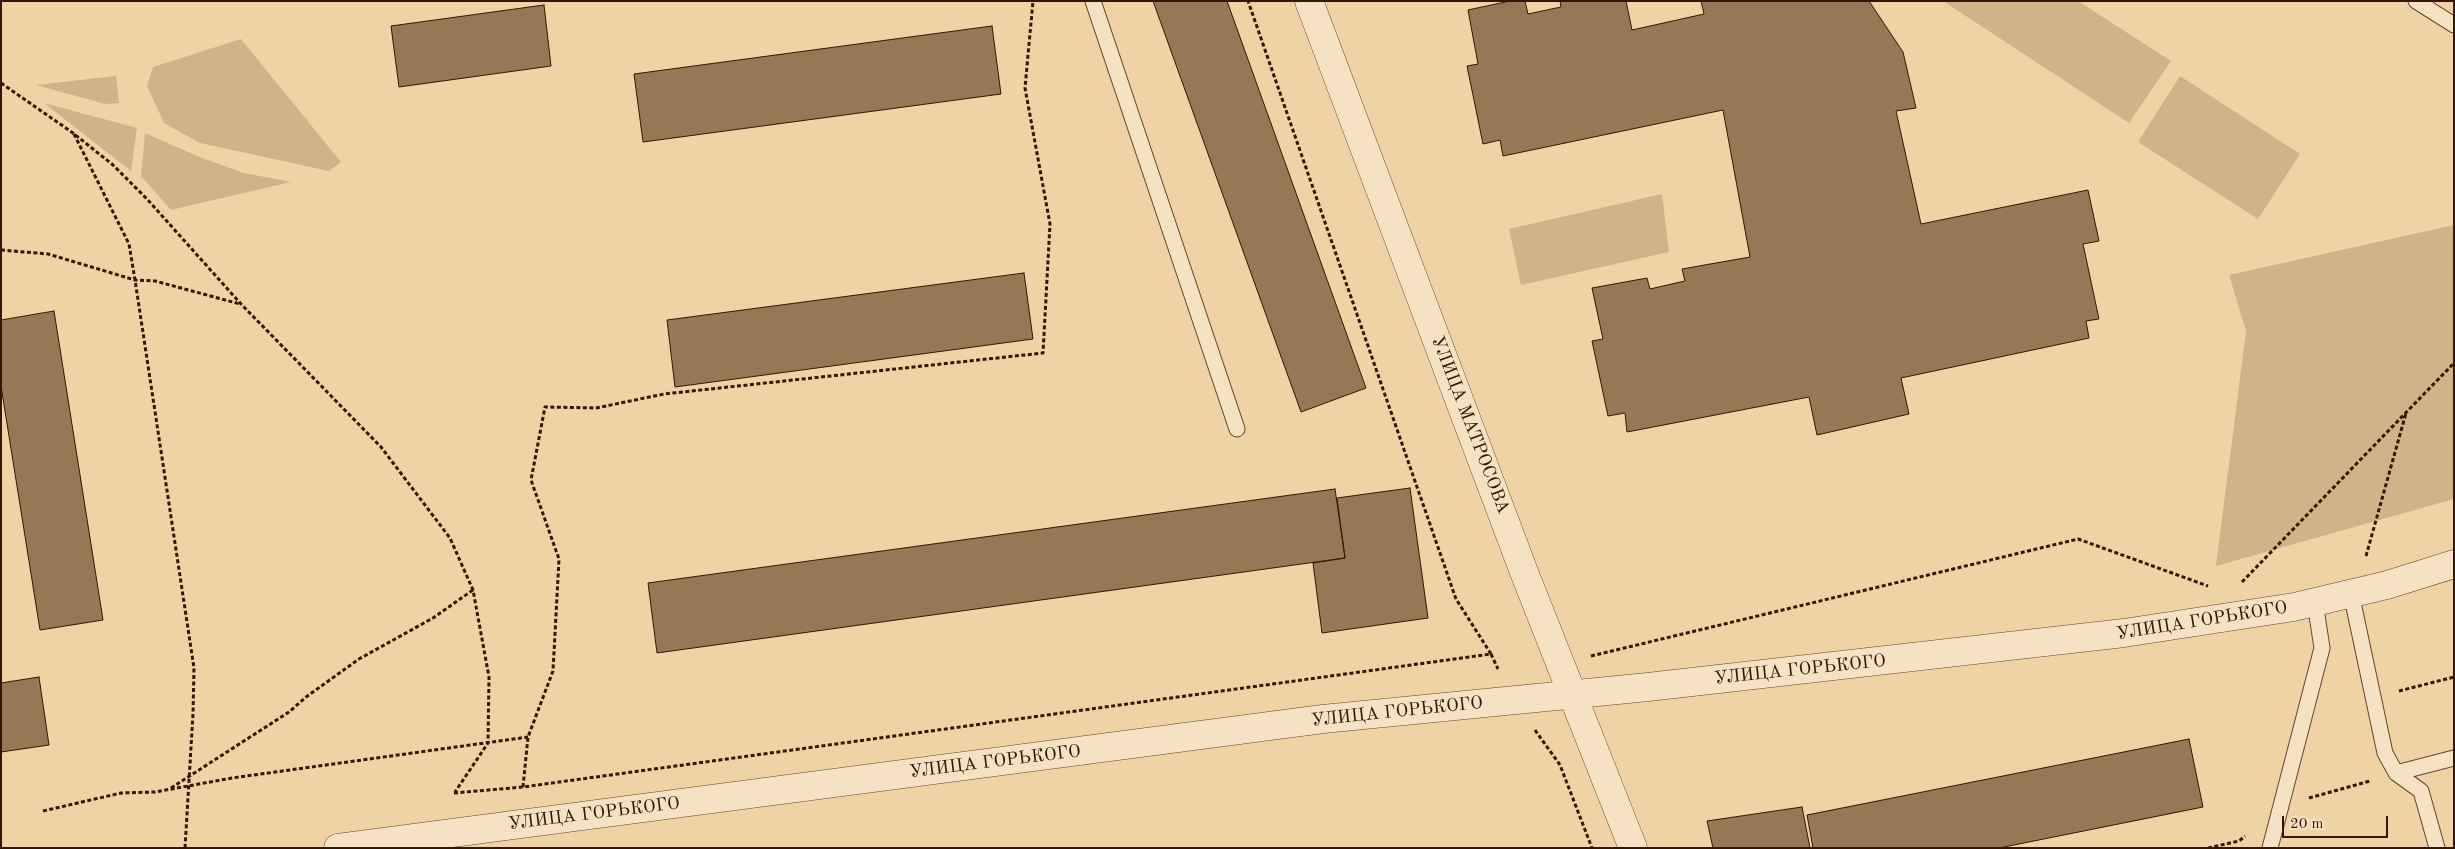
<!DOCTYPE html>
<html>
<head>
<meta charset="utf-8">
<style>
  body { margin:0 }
  #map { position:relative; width:2455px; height:849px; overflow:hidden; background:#f0d3a4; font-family:"Old Standard TT",serif }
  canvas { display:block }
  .frame { position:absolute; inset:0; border:2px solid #351504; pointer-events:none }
  .scale { position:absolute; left:2282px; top:816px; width:106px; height:22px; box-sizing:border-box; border:2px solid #351504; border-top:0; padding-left:6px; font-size:15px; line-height:18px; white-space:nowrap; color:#351504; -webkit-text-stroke:4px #f5e2c4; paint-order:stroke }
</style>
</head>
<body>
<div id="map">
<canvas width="2455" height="849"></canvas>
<div class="frame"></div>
<div class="scale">20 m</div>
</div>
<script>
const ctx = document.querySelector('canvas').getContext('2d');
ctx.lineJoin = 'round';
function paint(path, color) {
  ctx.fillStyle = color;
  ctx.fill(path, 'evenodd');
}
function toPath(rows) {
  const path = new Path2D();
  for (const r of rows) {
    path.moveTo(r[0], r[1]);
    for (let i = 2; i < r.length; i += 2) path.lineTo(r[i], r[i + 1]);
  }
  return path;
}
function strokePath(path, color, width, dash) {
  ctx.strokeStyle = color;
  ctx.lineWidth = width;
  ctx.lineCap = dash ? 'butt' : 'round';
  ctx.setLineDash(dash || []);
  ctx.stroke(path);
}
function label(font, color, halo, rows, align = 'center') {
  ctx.font = font + ' "Old Standard TT",serif';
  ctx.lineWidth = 5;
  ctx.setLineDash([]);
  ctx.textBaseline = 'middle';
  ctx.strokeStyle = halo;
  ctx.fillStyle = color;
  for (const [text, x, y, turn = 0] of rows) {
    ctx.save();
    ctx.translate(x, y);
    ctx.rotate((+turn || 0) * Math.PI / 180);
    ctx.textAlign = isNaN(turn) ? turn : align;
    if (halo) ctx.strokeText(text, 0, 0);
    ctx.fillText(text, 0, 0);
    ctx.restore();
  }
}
const green = toPath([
  [1943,1,2078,1,2171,61,2129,123],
  [241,39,341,162,329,171,200,143,164,123,147,86,153,67],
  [116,76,119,103,105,104,36,85],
  [2180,76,2300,154,2258,219,2138,142],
  [44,103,137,128,131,171],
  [145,133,202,158,244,173,291,182,171,210,141,176],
  [1662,194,1669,252,1521,285,1509,229],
  [2454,225,2454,499,2216,566,2246,331,2229,275]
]);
const building = toPath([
  [1153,1,1227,1,1366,388,1301,412,1153,1],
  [1510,1,1525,1,1528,14,1561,7,1560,1,1626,1,1632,30,1704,14,1701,1,1869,1,1903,52,1916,108,1896,111,1921,224,2088,190,2099,241,2083,244,2099,319,2086,321,2089,338,1901,378,1909,414,1817,435,1809,397,1627,432,1625,413,1608,416,1592,341,1603,339,1592,288,1647,278,1650,289,1685,281,1682,269,1750,257,1723,110,1503,156,1500,140,1483,144,1467,66,1478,64,1468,10,1510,1],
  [544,5,551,66,399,87,391,26,544,5],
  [992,26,1001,94,643,142,634,74,992,26],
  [1024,273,1033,339,675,387,667,320,1024,273],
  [54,311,103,620,40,630,1,386,1,320,54,311],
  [1410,488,1428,618,1322,633,1313,563,1345,558,1337,498,1410,488],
  [1335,489,1345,558,657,653,648,583,1335,489],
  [39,677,49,745,1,752,1,683,39,677],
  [2189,739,2203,807,1999,848,1813,848,1807,815,2189,739],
  [1802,807,1810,848,1713,848,1707,821,1802,807]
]);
const path = toPath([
  [1,83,73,133,113,165,147,199,241,304,381,447,450,538,473,590,489,677,488,743,455,792],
  [74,134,129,244,135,280,194,668,193,714,185,848],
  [1,250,48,254,135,280,155,281,240,304],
  [2366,556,2406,413],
  [2242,582,2454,363],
  [1491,654,1498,669],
  [1591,656,2078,539,2208,586],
  [2399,691,2454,677],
  [1535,730,1560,765,1592,848],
  [523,787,528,737,553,671,559,559,531,480,545,407,596,408,664,394,1043,353,1050,224,1025,88,1033,1],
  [171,788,289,712,306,697,359,659,433,618,473,590],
  [454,793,523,787,1491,654,1456,599,1248,1],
  [2309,798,2370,781],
  [43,811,121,793,155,792,232,778,528,737],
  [2208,848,2239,841,2245,836]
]);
const service = toPath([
  [1093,1,1237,429],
  [2416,1,2454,25],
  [2351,593,2385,753,2396,773,2421,791,2437,848],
  [2396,773,2454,758],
  [2270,848,2322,648,2315,602]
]);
const tertiary = toPath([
  [1309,1,1524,572,1633,848],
  [338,848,1323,719,1648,687,2124,633,2294,607,2387,585,2454,564]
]);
const streetNames = [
  ["УЛИЦА МАТРОСОВА",1470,425,69],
  ["УЛИЦА ГОРЬКОГО",2202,621,-9],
  ["УЛИЦА ГОРЬКОГО",1800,670,-6],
  ["УЛИЦА ГОРЬКОГО",1397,712,-6],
  ["УЛИЦА ГОРЬКОГО",995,762,-7],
  ["УЛИЦА ГОРЬКОГО",594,814,-7]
];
paint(green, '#d0b389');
paint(building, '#967857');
strokePath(building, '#351504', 1);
strokePath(service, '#64442c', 17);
strokePath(tertiary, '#64442c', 29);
strokePath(path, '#351504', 3, [4, 2.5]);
strokePath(service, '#f5e2c4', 15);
strokePath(tertiary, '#f5e2c4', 28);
label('18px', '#351504', '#f5e2c4', streetNames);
</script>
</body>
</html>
